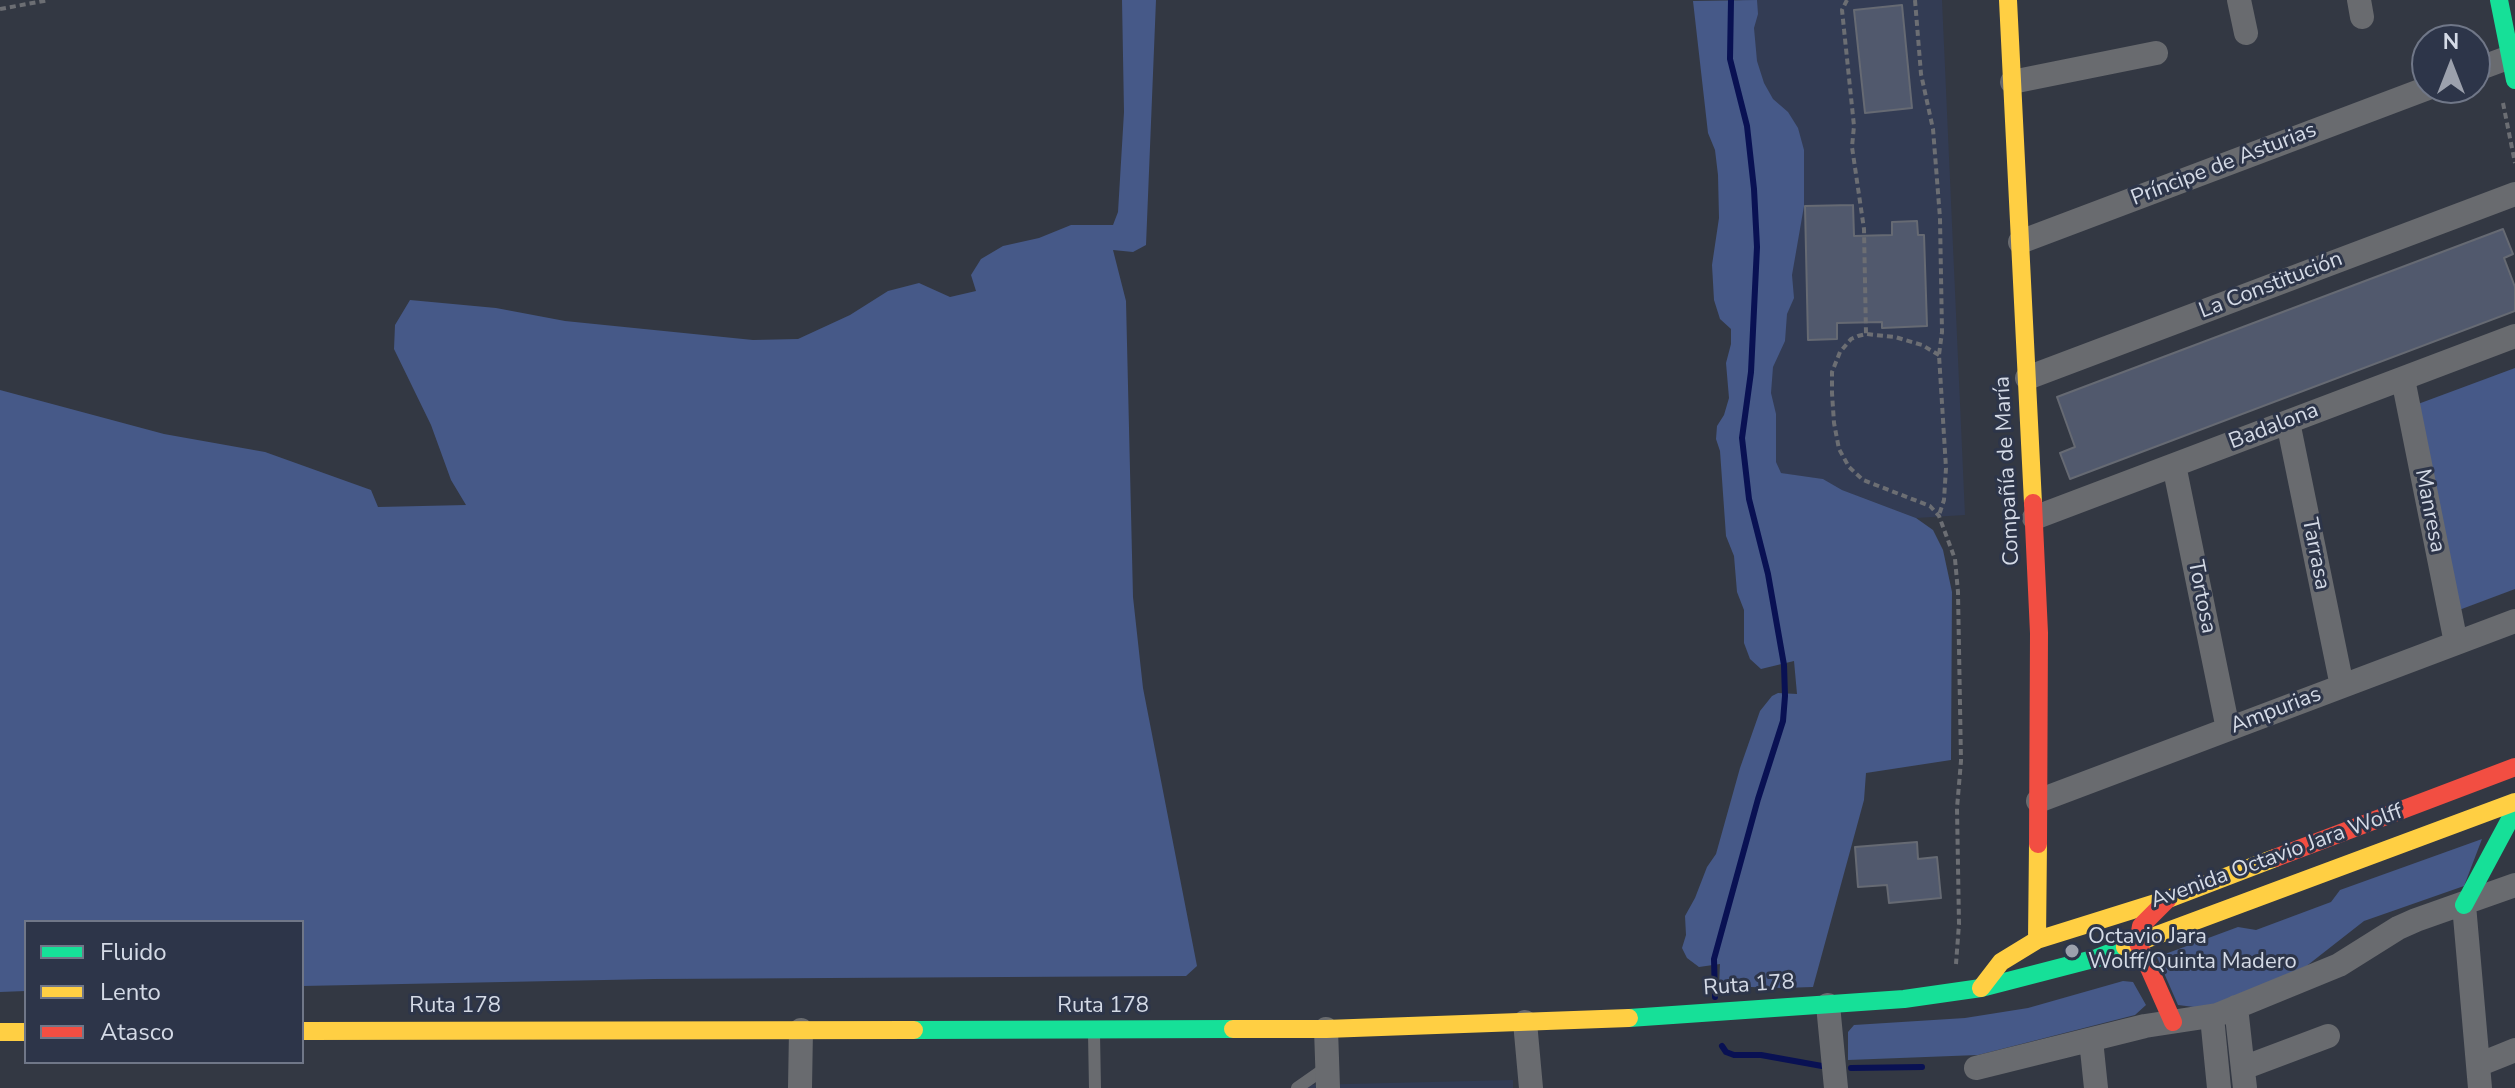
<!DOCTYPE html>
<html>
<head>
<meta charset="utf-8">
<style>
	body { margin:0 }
	#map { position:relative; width:2515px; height:1088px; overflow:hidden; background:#333843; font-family:"Nunito Sans",sans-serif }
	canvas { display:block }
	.legend { position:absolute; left:24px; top:920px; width:280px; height:144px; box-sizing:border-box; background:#2d3549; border:2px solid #707788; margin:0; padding:10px 14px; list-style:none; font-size:24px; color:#d4dae6 }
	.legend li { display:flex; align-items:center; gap:16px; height:40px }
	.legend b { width:40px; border:2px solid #707788 }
	.north { position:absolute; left:2411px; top:24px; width:80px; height:80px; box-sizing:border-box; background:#2d3549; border:2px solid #707788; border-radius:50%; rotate:0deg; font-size:22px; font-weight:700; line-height:32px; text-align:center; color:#d4dae6 }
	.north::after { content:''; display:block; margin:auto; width:28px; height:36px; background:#9ca1ad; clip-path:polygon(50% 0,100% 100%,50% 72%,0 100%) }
</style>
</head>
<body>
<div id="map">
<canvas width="2515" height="1088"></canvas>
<ul class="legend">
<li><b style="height:10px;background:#16e098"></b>Fluido</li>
<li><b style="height:10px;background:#ffcf43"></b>Lento</li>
<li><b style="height:10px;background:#f24e42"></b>Atasco</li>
</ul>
<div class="north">N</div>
</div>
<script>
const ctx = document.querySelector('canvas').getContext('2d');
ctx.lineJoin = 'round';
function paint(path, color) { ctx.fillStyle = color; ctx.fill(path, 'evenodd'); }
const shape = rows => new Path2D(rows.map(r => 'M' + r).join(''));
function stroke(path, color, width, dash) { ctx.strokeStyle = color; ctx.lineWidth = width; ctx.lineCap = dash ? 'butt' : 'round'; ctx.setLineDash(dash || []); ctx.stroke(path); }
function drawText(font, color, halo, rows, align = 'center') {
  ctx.font = font + ' "Nunito Sans",sans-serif'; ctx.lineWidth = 6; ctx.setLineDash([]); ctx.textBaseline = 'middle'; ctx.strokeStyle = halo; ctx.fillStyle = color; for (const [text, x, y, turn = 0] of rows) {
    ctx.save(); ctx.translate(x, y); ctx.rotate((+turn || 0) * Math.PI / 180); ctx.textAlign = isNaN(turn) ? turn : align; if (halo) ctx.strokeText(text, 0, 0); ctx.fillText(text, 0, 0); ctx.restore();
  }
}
paint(shape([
	[1742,0,1942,0,1965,515,1916,518,1842,490,1823,479,1758,470],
	[1513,1080,1513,1088,1307,1088,1307,1085]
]), '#333c54');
paint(shape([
	[1122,0,1156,0,1146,245,1133,252,1113,250,1126,301,1133,597,1143,688,1197,966,1186,976,655,979,302,986,302,922,26,922,26,991,0,992,0,390,164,434,265,452,371,490,378,507,466,505,451,480,431,425,394,349,395,325,410,300,496,308,565,321,753,340,798,339,850,315,888,291,919,283,950,297,976,291,971,275,981,259,1003,246,1039,238,1071,225,1113,225,1118,212,1124,112],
	[1757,0,1758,14,1754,28,1757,61,1764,83,1773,99,1788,112,1798,128,1804,150,1804,206,1792,275,1794,298,1787,314,1785,341,1773,367,1771,393,1776,414,1776,462,1781,473,1823,479,1842,490,1916,518,1933,530,1943,550,1952,592,1951,760,1866,773,1864,800,1813,987,1782,988,1719,986,1720,964,1699,967,1687,958,1682,948,1686,935,1685,916,1695,898,1707,867,1716,854,1740,768,1760,711,1772,696,1778,693,1797,694,1794,661,1761,669,1750,659,1744,643,1744,610,1737,592,1734,556,1726,536,1720,451,1716,439,1717,426,1724,415,1729,398,1726,363,1731,344,1731,329,1720,319,1714,300,1712,265,1719,218,1718,175,1715,150,1708,133,1693,1],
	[2515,368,2515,589,2459,610,2418,404],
	[2482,839,2464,886,2364,921,2295,975,2210,1009,2178,1005,2157,957,2238,927,2256,930,2331,902,2340,890],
	[2123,981,2133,982,2146,1005,2135,1015,1978,1055,1848,1060,1848,1032,1854,1025,1965,1018,2028,1008]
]), '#465988');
stroke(shape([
	[1715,997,1714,959,1758,799,1783,721,1785,696,1784,665,1768,574,1749,499,1742,438,1751,372,1757,247,1754,189,1747,126,1730,59,1731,0],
	[1722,1046,1726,1052,1734,1055,1761,1055,1822,1066],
	[1851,1068,1922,1067]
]), '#091153', 6);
const building = shape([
	[1902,5,1912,108,1865,113,1854,10,1902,5],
	[1853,205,1854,236,1892,235,1892,222,1917,221,1918,235,1924,235,1927,326,1882,328,1882,322,1837,323,1837,339,1808,340,1805,206,1853,205],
	[2503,229,2513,254,2504,258,2515,287,2515,311,2070,479,2060,453,2075,447,2057,397,2503,229],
	[1917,842,1918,859,1937,857,1941,898,1889,903,1887,885,1858,887,1855,847,1917,842]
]);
paint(building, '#51596d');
stroke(building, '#666a73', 2);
stroke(shape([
	[1847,0,1842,10,1854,126,1852,147,1864,229,1866,334],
	[1915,0,1921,74,1933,129,1940,218,1942,332,1939,355,1946,468,1944,500,1939,515],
	[0,9,49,0],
	[2503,103,2515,163],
	[1939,355,1922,345,1895,337,1866,334,1858,336,1851,339,1840,352,1832,372,1832,393,1834,423,1839,449,1849,467,1863,480,1930,506,1939,516,1955,559,1958,592,1961,761,1957,808,1959,924,1956,964]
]), '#6c6e73', 4, [6, 4]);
stroke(shape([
	[1094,1034,1095,1088],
	[1297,1088,1327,1067]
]), '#696b6f', 12);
stroke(shape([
	[2239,0,2246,33],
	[2359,0,2362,17],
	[2475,70,2510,57],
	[2012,82,2156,53],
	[2020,242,2428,88],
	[2027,378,2515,194],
	[2403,379,2456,643],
	[2288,422,2342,686],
	[2174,465,2228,729],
	[2034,518,2515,336],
	[2038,801,2515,621],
	[2464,905,2480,1088],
	[1828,1005,1836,1088],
	[2236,1007,2245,1088],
	[2212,1017,2219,1088],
	[1525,1022,1531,1088],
	[1326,1029,1328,1088],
	[2091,1040,2096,1088],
	[2478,1065,2515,1050],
	[1976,1068,2145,1026,2217,1015,2339,965,2398,928,2416,920,2515,885],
	[2243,1068,2328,1036],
	[800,1088,801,1030]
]), '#696b6f', 24);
stroke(shape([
	[2499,0,2515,80],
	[2464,905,2515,810],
	[1629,1018,1904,999,1981,988,2097,958,2125,947],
	[914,1030,1233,1029]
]), '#16e098', 18);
stroke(shape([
	[2008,0,2033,503],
	[2038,844,2037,940,2168,899,2275,858],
	[2125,947,2515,802],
	[1981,988,2001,962,2037,940],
	[1233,1029,1326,1029,1629,1018],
	[302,1031,914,1030],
	[0,1032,26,1032]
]), '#ffcf43', 18);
stroke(shape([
	[2033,503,2039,633,2038,844],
	[2275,858,2515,767],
	[2168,899,2141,926,2138,943,2173,1022]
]), '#f24e42', 18);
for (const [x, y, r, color] of [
	[2072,951,8,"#9ca1ad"]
]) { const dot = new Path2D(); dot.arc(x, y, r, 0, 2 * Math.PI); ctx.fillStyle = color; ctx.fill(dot); stroke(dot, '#2d3549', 3); }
drawText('22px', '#d4dae6', '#2d3549', [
	["Príncipe de Asturias",2224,165,-21],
	["La Constitución",2271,286,-21],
	["Badalona",2274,427,-21],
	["Compañía de María",2008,471,-93],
	["Manresa",2429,511,79],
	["Tarrasa",2315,554,79],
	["Tortosa",2201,597,79],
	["Ampurias",2276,711,-21],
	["Avenida Octavio Jara Wolff",2277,857,-20],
	["Ruta 178",1749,986,-4],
	["Ruta 178",455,1007],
	["Ruta 178",1103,1007]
]);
drawText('22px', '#d4dae6', '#2d3549', [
	["Octavio Jara",2088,938],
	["Wolff/Quinta Madero",2088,963]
], 'left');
</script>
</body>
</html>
